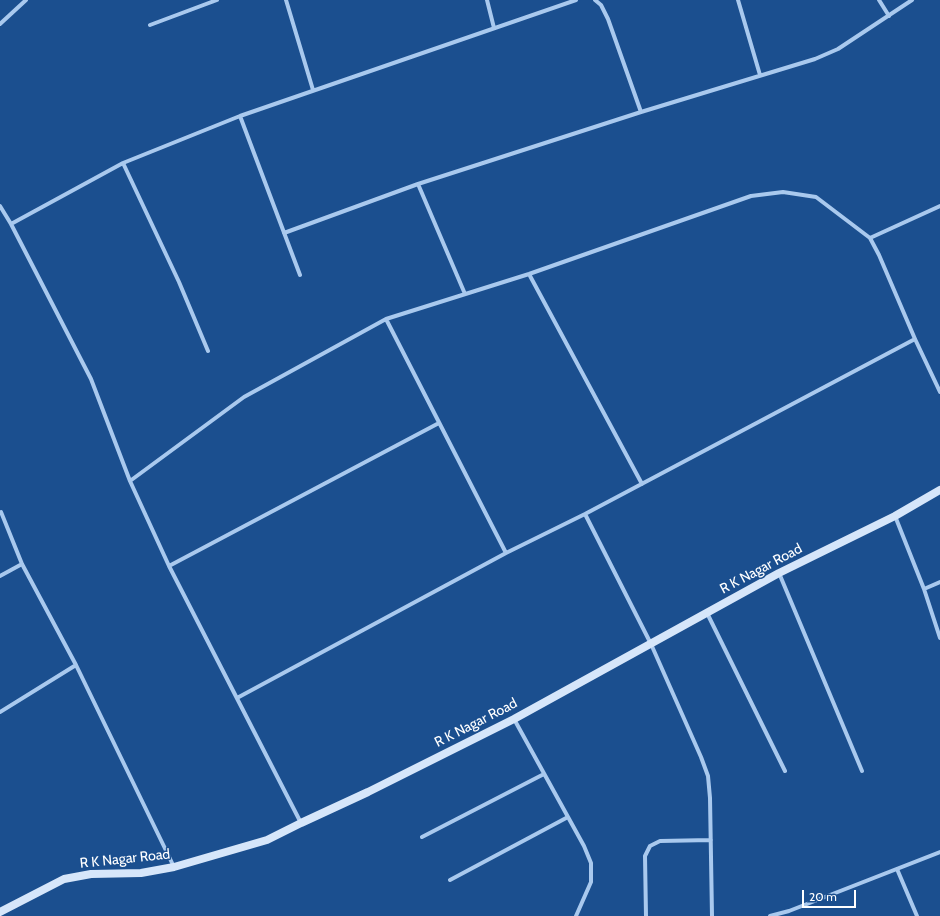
<!DOCTYPE html>
<html>
<head>
<meta charset="utf-8">
<style>
	body { margin:0 }
	#map { position:relative; width:940px; height:916px; overflow:hidden; background:#1b4f8f; font-family:Cabin,sans-serif }
	canvas { display:block }
	.scale { position:absolute; left:802px; top:890px; width:54px; height:18px; box-sizing:border-box; border:2px solid #fff; border-top:0; padding-left:5px; font-size:12px; line-height:14px; white-space:nowrap; color:#fff; -webkit-text-stroke:3px #1b4f8f; paint-order:stroke }
</style>
</head>
<body>
<div id="map">
<canvas width="940" height="916"></canvas>
<div class="scale">20 m</div>
</div>
<script>
const ctx = document.querySelector('canvas').getContext('2d');
ctx.lineJoin = 'round';
const shape = rows => new Path2D(rows.map(r => 'M' + r).join(''));
function stroke(path, color, width, dash) { ctx.strokeStyle = color; ctx.lineWidth = width; ctx.lineCap = dash ? 'butt' : 'round'; ctx.setLineDash(dash || []); ctx.stroke(path); }
function drawText(font, color, halo, rows, align = 'center') {
  ctx.font = font + ' Cabin,sans-serif'; ctx.lineWidth = 3; ctx.setLineDash([]); ctx.textBaseline = 'middle'; ctx.strokeStyle = halo; ctx.fillStyle = color; for (const [text, x, y, turn = 0] of rows) {
    ctx.save(); ctx.translate(x, y); ctx.rotate((+turn || 0) * Math.PI / 180); ctx.textAlign = isNaN(turn) ? turn : align; if (halo) ctx.strokeText(text, 0, 0); ctx.fillText(text, 0, 0); ctx.restore();
  }
}
stroke(shape([
	[286,0,313,90],
	[487,0,494,28],
	[595,0,601,5,608,19,641,112],
	[738,0,760,75],
	[879,0,889,16],
	[0,24,26,0],
	[150,25,217,0],
	[240,116,300,275],
	[123,163,179,282,208,351],
	[418,184,465,294],
	[0,206,11,224,91,379,130,481],
	[11,224,123,163,240,116,576,0],
	[284,233,418,184,641,112,815,59,838,49,912,0],
	[870,238,940,206],
	[529,274,642,484],
	[386,319,506,553],
	[1,512,22,564,76,665],
	[585,514,651,644,701,757,708,776,710,798,712,916],
	[895,516,924,589,940,638],
	[169,566,439,423],
	[779,573,862,771],
	[0,576,22,564],
	[924,589,940,582],
	[707,613,785,771],
	[237,698,506,553,585,514,915,339],
	[0,712,76,665,174,867],
	[514,719,584,846,591,863,591,882,576,916],
	[301,823,169,566,130,481,244,397,386,319,529,274,751,196,783,192,816,197,870,238,879,255,915,339,940,392],
	[422,837,544,774],
	[897,869,917,916],
	[450,880,568,817],
	[646,916,645,856,650,846,660,841,711,840],
	[770,916,789,911,940,852]
]), '#a9c9ee', 4);
stroke(shape([
	[0,912,64,879,91,874,141,873,174,867,267,840,301,823,368,792,514,719,779,573,895,516,940,490]
]), '#d6e6fa', 8);
drawText('14px', '#fff', '#1b4f8f', [
	["R K Nagar Road",761,569,-28],
	["R K Nagar Road",476,723,-27],
	["R K Nagar Road",125,859,-6]
]);
</script>
</body>
</html>
